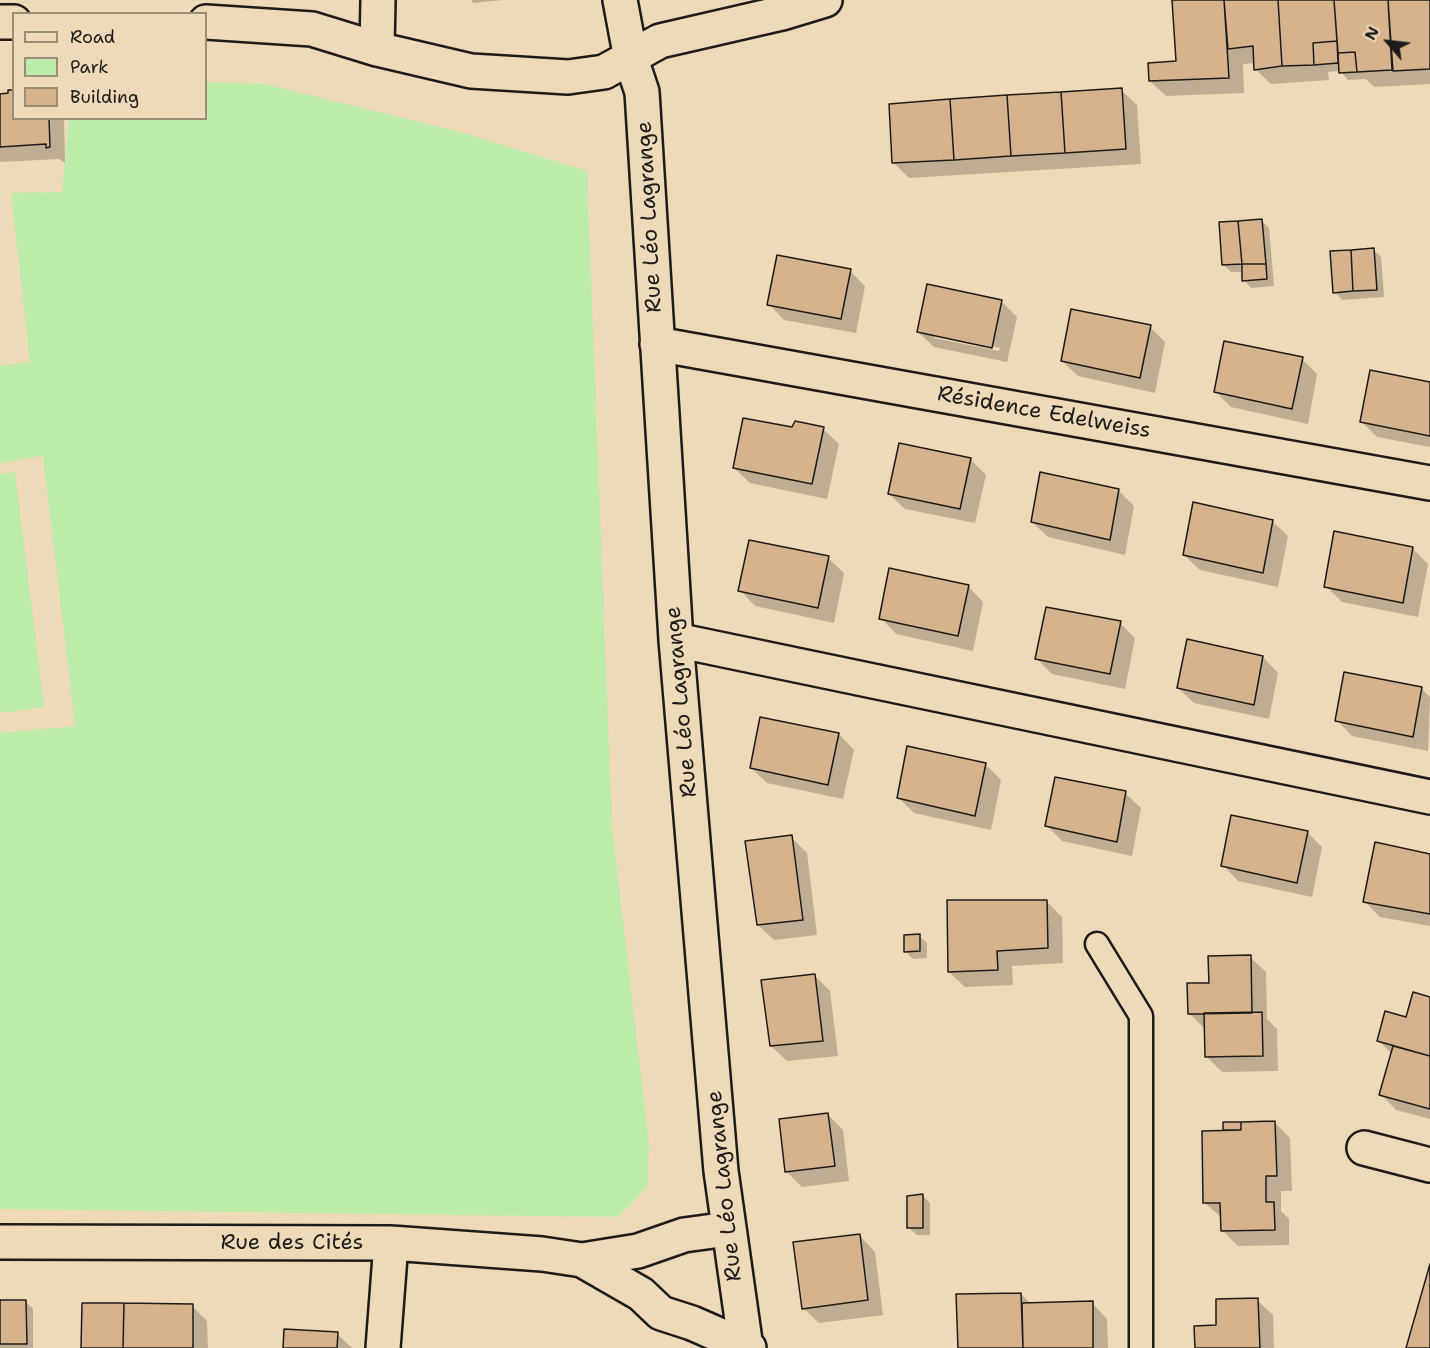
<!DOCTYPE html>
<html>
<head>
<meta charset="utf-8">
<style>
	body { margin:0 }
	#map { position:relative; width:1430px; height:1348px; overflow:hidden; background:#eed9b8; font-family:"Shantell Sans",sans-serif }
	canvas { display:block }
	.legend { position:absolute; left:12px; top:12px; width:195px; height:108px; box-sizing:border-box; background:#eed9b8; border:2px solid #9a8d7a; margin:0; padding:8px 10px; list-style:none; font-size:18px; color:#1c1c1c }
	.legend li { display:flex; align-items:center; gap:12px; height:30px }
	.legend b { width:30px; border:2px solid #9a8d7a }
	.north { position:absolute; left:1358px; top:12px; width:60px; height:60px; -webkit-text-stroke:4px #eed9b8; paint-order:stroke; rotate:298deg; font-size:16px; font-weight:700; line-height:24px; text-align:center; color:#1c1c1c }
	.north::after { content:''; display:block; margin:auto; width:21px; height:27px; background:#1c1c1c; clip-path:polygon(50% 0,100% 100%,50% 72%,0 100%) }
</style>
</head>
<body>
<div id="map">
<canvas width="1430" height="1348"></canvas>
<ul class="legend">
<li><b style="height:8px;background:#eed9b8"></b>Road</li>
<li><b style="height:16px;background:#bdecaa"></b>Park</li>
<li><b style="height:16px;background:#d6b38c"></b>Building</li>
</ul>
<div class="north">N</div>
</div>
<script>
const ctx = document.querySelector('canvas').getContext('2d');
ctx.lineJoin = 'round';
function paint(path, color) { ctx.fillStyle = color; ctx.fill(path, 'evenodd'); }
const shape = rows => new Path2D(rows.map(r => 'M' + r).join(''));
function stroke(path, color, width, dash) { ctx.strokeStyle = color; ctx.lineWidth = width; ctx.lineCap = dash ? 'butt' : 'round'; ctx.setLineDash(dash || []); ctx.stroke(path); }
function drawText(font, color, halo, rows, align = 'center') {
  ctx.font = font + ' "Shantell Sans",sans-serif'; ctx.lineWidth = 4.5; ctx.setLineDash([]); ctx.textBaseline = 'middle'; ctx.strokeStyle = halo; ctx.fillStyle = color; for (const [text, x, y, turn = 0] of rows) {
    ctx.save(); ctx.translate(x, y); ctx.rotate((+turn || 0) * Math.PI / 180); ctx.textAlign = isNaN(turn) ? turn : align; if (halo) ctx.strokeText(text, 0, 0); ctx.fillText(text, 0, 0); ctx.restore();
  }
}
paint(shape([
	[206,82,265,84,464,133,587,171,612,827,649,1144,647,1188,618,1217,0,1209,0,733,75,726,43,456,0,463,0,366,30,362,11,193,62,192,69,119,206,118],
	[15,472,44,707,0,713,0,474]
]), '#bdecaa');
paint(shape([
	[471,0,503,0,473,3],
	[1199,0,1430,0,1430,84,1374,87,1366,79,1348,80,1340,71,1328,72,1329,80,1271,84,1255,69,1255,63,1243,64,1244,93,1166,96,1150,81,1178,62],
	[1121,90,1137,105,1141,164,909,178,894,163],
	[0,95,14,118,64,118,65,163,59,159,0,162],
	[1262,221,1269,228,1274,286,1251,288,1244,280,1243,272,1231,272,1223,264],
	[1374,250,1381,257,1384,297,1342,300,1335,292],
	[850,271,865,286,856,333,784,320,769,304],
	[1001,301,1017,317,1007,362,934,347,918,332],
	[934,334,1000,348,999,351,934,338],
	[1150,327,1165,342,1155,393,1078,376,1062,361],
	[1302,359,1317,374,1308,424,1231,407,1216,392],
	[1430,384,1430,447,1377,437,1361,421],
	[823,429,839,444,827,499,750,483,734,468],
	[970,459,986,475,975,523,905,509,889,494],
	[1119,491,1134,506,1125,555,1048,537,1032,522],
	[1272,521,1288,536,1278,587,1200,570,1184,555],
	[1336,533,1413,549,1428,564,1418,617,1342,602,1326,586],
	[828,558,844,573,834,623,755,606,740,590],
	[968,586,983,602,973,651,896,634,881,618],
	[1120,623,1135,638,1125,689,1052,674,1036,658],
	[1263,657,1278,673,1269,719,1194,703,1178,688],
	[1421,688,1430,697,1428,751,1352,736,1337,720],
	[839,734,854,750,843,799,767,783,751,768],
	[985,764,1001,780,991,830,914,813,898,797],
	[1125,793,1141,808,1132,856,1062,841,1046,825],
	[1307,832,1322,847,1312,897,1238,881,1223,865],
	[791,837,807,853,817,935,774,940,758,925],
	[1430,855,1430,926,1380,917,1364,901],
	[1046,901,1062,917,1063,963,1012,966,1013,985,965,987,949,972],
	[919,936,927,943,927,958,913,959,906,952],
	[1250,957,1266,972,1267,1019,1277,1029,1278,1071,1222,1072,1206,1056,1205,1029,1189,1013],
	[814,975,830,991,838,1056,787,1061,771,1046],
	[1430,998,1430,1119,1396,1110,1381,1094,1392,1054,1378,1040],
	[827,1114,843,1130,849,1181,802,1187,786,1171],
	[1275,1123,1290,1138,1292,1191,1281,1191,1281,1211,1289,1219,1289,1245,1238,1246,1222,1230,1222,1218,1205,1203,1227,1132,1225,1130],
	[923,1196,930,1203,930,1235,917,1235,909,1228],
	[860,1236,875,1252,883,1315,819,1323,803,1308],
	[1021,1294,1031,1304,1092,1303,1107,1319,1108,1348,959,1348],
	[1257,1300,1273,1315,1274,1348,1197,1348,1218,1327],
	[0,1302,26,1302,33,1309,33,1348,0,1348],
	[192,1306,207,1321,208,1348,83,1348],
	[337,1334,352,1348,285,1348]
]), '#0003');
const building = shape([
	[1172,0,1224,0,1229,78,1149,81,1148,63,1176,61,1172,0],
	[1224,0,1278,0,1282,66,1254,70,1253,46,1228,49,1224,0],
	[1278,0,1334,0,1337,41,1313,43,1314,65,1282,66,1278,0],
	[1334,0,1388,0,1392,70,1357,72,1355,52,1338,53,1334,0],
	[1388,0,1430,0,1430,69,1393,71,1388,0],
	[1337,41,1338,63,1314,65,1313,43,1337,41],
	[1355,52,1357,72,1339,73,1338,53,1355,52],
	[1122,88,1126,149,1065,153,1061,92,1122,88],
	[8,90,14,90,14,118,49,118,50,147,46,148,46,144,0,147,0,94,8,93,8,90],
	[1061,92,1065,153,1011,156,1007,95,1061,92],
	[1007,95,1011,156,954,160,950,99,1007,95],
	[950,99,954,160,892,163,889,104,950,99],
	[1262,219,1266,264,1242,264,1238,221,1262,219],
	[1238,221,1242,264,1222,265,1219,222,1238,221],
	[1374,248,1377,290,1353,291,1351,250,1374,248],
	[1351,250,1353,291,1333,293,1330,251,1351,250],
	[777,255,851,269,841,319,767,305,777,255],
	[1242,264,1266,264,1267,279,1242,281,1242,264],
	[927,284,1002,300,992,348,917,332,927,284],
	[1071,309,1151,325,1140,378,1061,361,1071,309],
	[1224,341,1303,357,1292,409,1214,392,1224,341],
	[1370,370,1430,382,1430,436,1360,422,1370,370],
	[743,418,792,427,795,421,824,427,812,484,733,468,743,418],
	[899,443,971,458,960,509,888,494,899,443],
	[1040,472,1119,489,1110,540,1031,522,1040,472],
	[1193,502,1273,520,1263,573,1183,555,1193,502],
	[1334,531,1413,547,1403,603,1324,587,1334,531],
	[749,540,829,556,818,608,738,591,749,540],
	[889,568,969,585,958,636,879,619,889,568],
	[1046,607,1121,621,1110,674,1035,659,1046,607],
	[1187,639,1263,656,1254,705,1177,688,1187,639],
	[1344,672,1422,687,1413,737,1335,721,1344,672],
	[760,717,839,733,828,785,750,768,760,717],
	[907,746,986,763,975,816,897,798,907,746],
	[1055,777,1126,791,1117,842,1045,826,1055,777],
	[1231,815,1308,831,1297,883,1221,866,1231,815],
	[792,835,803,920,757,925,745,841,792,835],
	[1375,842,1430,854,1430,914,1363,902,1375,842],
	[947,900,1047,900,1048,948,997,951,998,970,948,972,947,900],
	[920,934,920,951,904,952,904,935,920,934],
	[1251,955,1252,1013,1188,1014,1187,983,1209,983,1208,956,1251,955],
	[815,974,823,1041,770,1046,761,980,815,974],
	[1413,992,1430,997,1430,1056,1377,1041,1385,1011,1406,1017,1413,992],
	[1262,1012,1263,1056,1205,1057,1204,1013,1262,1012],
	[1393,1046,1430,1056,1430,1109,1379,1095,1393,1046],
	[828,1113,835,1166,785,1172,779,1119,828,1113],
	[1275,1121,1277,1176,1266,1176,1266,1202,1274,1202,1275,1230,1221,1231,1220,1203,1203,1203,1202,1131,1241,1130,1241,1122,1275,1121],
	[1223,1122,1241,1122,1241,1130,1223,1130,1223,1122],
	[923,1194,923,1228,907,1228,907,1196,923,1194],
	[860,1234,868,1300,802,1309,793,1242,860,1234],
	[1430,1264,1430,1348,1406,1348,1430,1264],
	[1021,1293,1023,1348,958,1348,956,1294,1021,1293],
	[1258,1298,1260,1348,1195,1348,1194,1326,1216,1325,1216,1299,1258,1298],
	[0,1300,26,1300,27,1344,0,1344,0,1300],
	[1093,1301,1093,1348,1023,1348,1022,1303,1093,1301],
	[82,1303,124,1303,123,1348,81,1348,82,1303],
	[124,1303,193,1304,193,1348,123,1348,124,1303],
	[284,1329,338,1332,337,1348,283,1348,284,1329]
]);
paint(building, '#d6b38c');
stroke(building, '#1c1c1c', 1.5);
const service = shape([
	[1097,944,1141,1016,1141,1348]
]);
const minor = shape([
	[620,0,631,59,642,92,676,640,721,1171,746,1348],
	[0,22,14,22],
	[206,22,312,29,377,49,471,71,568,77,604,72,660,41,782,13,825,0],
	[377,49,378,0],
	[657,344,1430,483],
	[676,640,1430,797],
	[1364,1148,1430,1165],
	[0,1242,391,1243,542,1254,582,1260,638,1251,684,1235,728,1229],
	[582,1260,641,1294,661,1313,692,1323,749,1348],
	[383,1348,391,1243]
]);
stroke(service, '#1c1c1c', 27);
stroke(minor, '#1c1c1c', 38);
stroke(service, '#eed9b8', 22);
stroke(minor, '#eed9b8', 33);
drawText('22px', '#1c1c1c', '#eed9b8', [
	["Rue Léo Lagrange",650,217,-93],
	["Résidence Edelweiss",1044,413,10],
	["Rue Léo Lagrange",682,702,-95],
	["Rue Léo Lagrange",725,1186,-96],
	["Rue des Cités",292,1243]
]);
</script>
</body>
</html>
